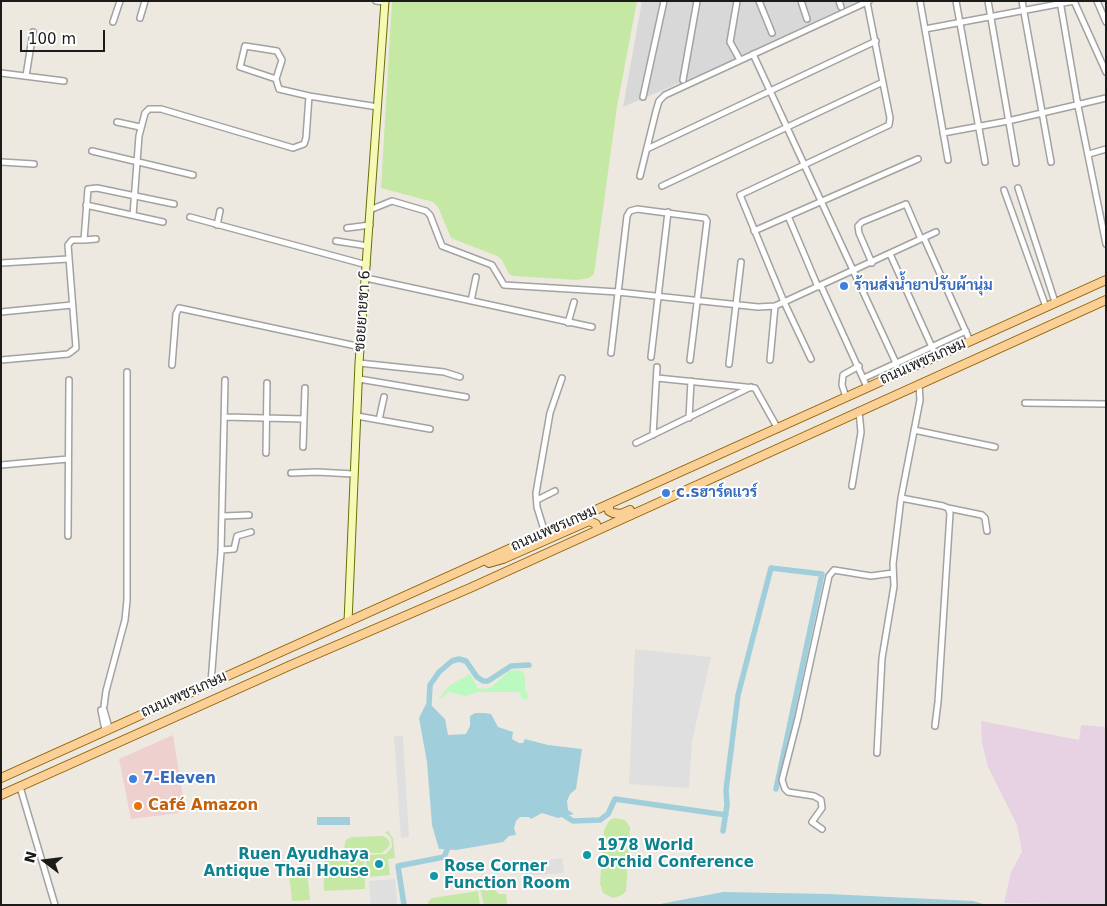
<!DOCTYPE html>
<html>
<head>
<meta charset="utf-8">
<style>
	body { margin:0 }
	#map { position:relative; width:1107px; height:906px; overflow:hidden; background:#ede9e1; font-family:"DejaVu Sans",sans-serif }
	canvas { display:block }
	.frame { position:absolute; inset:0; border:2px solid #1b1b1b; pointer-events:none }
	.north { position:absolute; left:20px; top:836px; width:50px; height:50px; -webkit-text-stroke:4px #fff; paint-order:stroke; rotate:285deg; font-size:14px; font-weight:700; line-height:20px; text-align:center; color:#1b1b1b }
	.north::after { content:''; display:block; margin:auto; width:18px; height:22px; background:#1b1b1b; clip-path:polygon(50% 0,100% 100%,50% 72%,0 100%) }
	.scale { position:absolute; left:20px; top:30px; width:85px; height:22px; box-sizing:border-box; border:2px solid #1b1b1b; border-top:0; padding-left:6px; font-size:15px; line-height:18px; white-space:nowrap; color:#1b1b1b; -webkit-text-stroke:4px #fff; paint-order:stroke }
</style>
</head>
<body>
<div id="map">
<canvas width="1107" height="906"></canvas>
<div class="frame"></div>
<div class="north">N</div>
<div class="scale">100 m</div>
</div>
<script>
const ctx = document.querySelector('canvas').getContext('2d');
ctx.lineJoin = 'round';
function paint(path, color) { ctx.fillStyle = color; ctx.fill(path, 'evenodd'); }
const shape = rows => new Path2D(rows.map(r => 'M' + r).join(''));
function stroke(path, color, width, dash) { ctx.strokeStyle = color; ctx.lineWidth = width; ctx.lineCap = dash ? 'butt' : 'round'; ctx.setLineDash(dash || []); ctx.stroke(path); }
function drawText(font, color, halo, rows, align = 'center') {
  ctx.font = font + ' "DejaVu Sans",Sarabun,sans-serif'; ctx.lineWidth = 4; ctx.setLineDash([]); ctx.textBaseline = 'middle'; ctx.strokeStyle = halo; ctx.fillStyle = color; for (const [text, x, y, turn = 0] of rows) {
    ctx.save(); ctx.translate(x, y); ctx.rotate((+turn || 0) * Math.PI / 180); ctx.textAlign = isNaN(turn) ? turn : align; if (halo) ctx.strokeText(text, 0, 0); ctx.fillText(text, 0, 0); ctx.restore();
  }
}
paint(shape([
	[642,1,859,1,731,61,623,107]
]), '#d9d8d8');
paint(shape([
	[173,735,184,803,178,804,179,813,131,819,119,759]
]), '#eed0cf');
paint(shape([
	[981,721,1079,740,1081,725,1106,727,1106,905,1004,903,1011,872,1022,852,1017,825,988,767,982,743]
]), '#e6d2e2');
paint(shape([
	[392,1,637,1,617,107,594,274,589,278,577,280,513,276,509,274,502,260,497,256,451,238,438,207,433,202,381,188],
	[614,818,625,820,630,827,626,891,622,895,613,898,603,893,600,884,604,830,609,821],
	[388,831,393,838,395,858,388,859,390,875,367,877,365,855,386,854,392,847,391,838,385,832],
	[383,836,388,839,390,845,382,853,351,853,344,847,346,840,351,837],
	[364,855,365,889,324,891,323,856],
	[307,870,310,900,292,901,289,872],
	[480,889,487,891,494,889,499,894,506,894,507,905,484,905],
	[478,891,480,905,429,905,428,902,432,898]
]), '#c6e8a5');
paint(shape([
	[519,670,523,672,525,677,525,692,528,693,527,700,522,699,519,692,479,692,466,696,448,692,442,698,439,698,450,685,470,674,478,688,484,689,491,687,509,671]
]), '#bcf9c0');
paint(shape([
	[635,649,711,657,692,741,689,788,629,784],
	[403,736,409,837,401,838,394,736],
	[562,858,564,873,522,876,521,864],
	[395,879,397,904,371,905,369,881]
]), '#dfdfdf');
paint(shape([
	[426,704,431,705,445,719,448,735,466,734,470,726,470,716,475,713,484,713,491,714,498,727,513,732,512,739,519,743,523,743,525,739,548,745,582,749,576,789,570,794,567,801,568,810,574,814,558,818,542,813,531,819,529,817,520,817,516,821,514,828,516,835,509,836,503,842,456,850,439,849,432,825,427,762,419,718],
	[317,817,350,817,350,825,317,825],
	[723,892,828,894,973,901,987,905,655,905]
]), '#a0cedb');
stroke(shape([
	[429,705,430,685,439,672,452,661,459,659,466,661,477,677,483,681,488,681,511,666,529,665],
	[565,816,573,821,600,820,608,814,615,799,726,815],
	[723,831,727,805,726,790,738,695,771,568,822,574,776,789],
	[404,905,398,866,444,857,447,850]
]), '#a0cedb', 5.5);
const street = shape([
	[376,1,385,2],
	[737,1,730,42,740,60],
	[759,1,772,33],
	[801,1,807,19],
	[839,1,841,7],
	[920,1,948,160],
	[956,1,985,162],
	[988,1,1016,163],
	[1022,1,1051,162],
	[1060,1,1078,106,1106,244],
	[1074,1,1106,72],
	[1097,1,1106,22],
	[140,18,145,1],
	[113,22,120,1],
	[925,29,1074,1],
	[753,54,896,363,898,373],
	[1,73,64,81],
	[26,76,33,32],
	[276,79,240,67,245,46,277,51,282,60,276,79,279,89,309,96],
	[683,80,697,1],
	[643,97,664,1],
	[117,122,140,127],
	[943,133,1008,121,1106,98],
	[647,149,876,41],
	[92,151,193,175],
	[1089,154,1106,149],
	[1,162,34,164],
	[640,176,656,111,659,101,665,95,869,1],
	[662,186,883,82],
	[1018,188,1055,302],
	[1004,190,1046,307],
	[86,205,163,222],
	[372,209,392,201,426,211,430,215,442,246,492,265,504,285,618,292,758,307,775,306,770,360],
	[133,215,139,136,145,113,149,109,161,109,293,148,304,144,306,138,309,96,378,107],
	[788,216,818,287],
	[190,217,367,265],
	[217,225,220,211],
	[347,228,370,225],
	[754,231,918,159],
	[924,238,970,341],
	[84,240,96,239],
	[336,241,368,246],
	[890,254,936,356],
	[1,263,68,259],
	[872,263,859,233,858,226,862,222,906,204,921,239],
	[366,278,592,327],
	[821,286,867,387],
	[471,301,476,277],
	[775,306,784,302,740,195,889,125,890,118,867,2],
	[1,312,72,305],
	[568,323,574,302],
	[611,353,627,216,630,211,637,209,705,218,707,221,690,360],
	[651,357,668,212],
	[811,359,784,302,936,232],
	[1,360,68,354,76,348,68,245,72,240,84,240,88,189,97,188,174,204],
	[359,363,444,372,460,377],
	[729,364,741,262],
	[172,365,176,314,179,308,361,347],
	[657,378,755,388,778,429],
	[864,378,966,331],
	[359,379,466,397],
	[846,397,842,385,843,375,859,366],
	[1025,403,1106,404],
	[357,416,430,429],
	[225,417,304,419],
	[689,418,691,381],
	[379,420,384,397],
	[914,430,995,447],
	[653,435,657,367],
	[636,443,751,387],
	[303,447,305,388],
	[266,453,267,383],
	[1,465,68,459],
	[291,473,317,472,353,474],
	[852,486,861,432,859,411],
	[901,498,943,506,948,508,950,513,938,702,935,726],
	[537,500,555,491],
	[948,508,982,515,985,518,987,531],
	[223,516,249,515],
	[545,533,537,507,536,493,550,413,562,378],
	[68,536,69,380],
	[221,550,234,549,237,536,251,532],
	[211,683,221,552,225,380],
	[104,706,106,691,125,620,127,600,127,372],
	[101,710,105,730],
	[104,710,109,728],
	[877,753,882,658,894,586,893,564,901,498,920,400,919,384],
	[20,787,55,905],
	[822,829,812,822,822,808,821,800,814,796,788,792,785,789,782,780,798,718,829,576,834,570,871,576,893,573]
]);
const secondary = shape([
	[348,622,359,363,385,1]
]);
const primary = shape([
	[609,504,609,511,613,513,621,514,630,510],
	[485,560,489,563,503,559,589,521,596,524,597,530],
	[1,778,1106,280],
	[1,795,291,665,470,588,1106,300]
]);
stroke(street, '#a2a2a2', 8);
stroke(secondary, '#657005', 9);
stroke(primary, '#926100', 10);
stroke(street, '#fff', 5);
stroke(secondary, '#f6f9b3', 7);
stroke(primary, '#fbd097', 8);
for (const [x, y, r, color] of [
	[844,286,5,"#3f7fe0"],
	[666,493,5,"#3f7fe0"],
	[133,779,5,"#3f7fe0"],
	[138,806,5,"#e8710a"],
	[587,855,5,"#0f9aa8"],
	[379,864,5,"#0f9aa8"],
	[434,876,5,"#0f9aa8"]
]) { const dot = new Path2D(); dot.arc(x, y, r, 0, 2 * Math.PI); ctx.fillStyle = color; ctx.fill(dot); stroke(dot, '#fff', 2); }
drawText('bold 15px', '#366cbe', '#fff', [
	["ร้านส่งน้ำยาปรับผ้านุ่ม",854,286],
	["c.sฮาร์ดแวร์",676,493],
	["7-Eleven",143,779]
], 'left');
drawText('15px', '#1b1b1b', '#fff', [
	["ซอยยายชา 6",363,311,-86],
	["ถนนเพชรเกษม",923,362,-24],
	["ถนนเพชรเกษม",554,529,-24],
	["ถนนเพชรเกษม",184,695,-24]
]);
drawText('bold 15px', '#c56008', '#fff', [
	["Café Amazon",148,806]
], 'left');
drawText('bold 15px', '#0d838f', '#fff', [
	["1978 World",597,846],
	["Orchid Conference",597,863],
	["Ruen Ayudhaya",369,855,"right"],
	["Antique Thai House",369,872,"right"],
	["Rose Corner",444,867],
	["Function Room",444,884]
], 'left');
</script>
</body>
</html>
